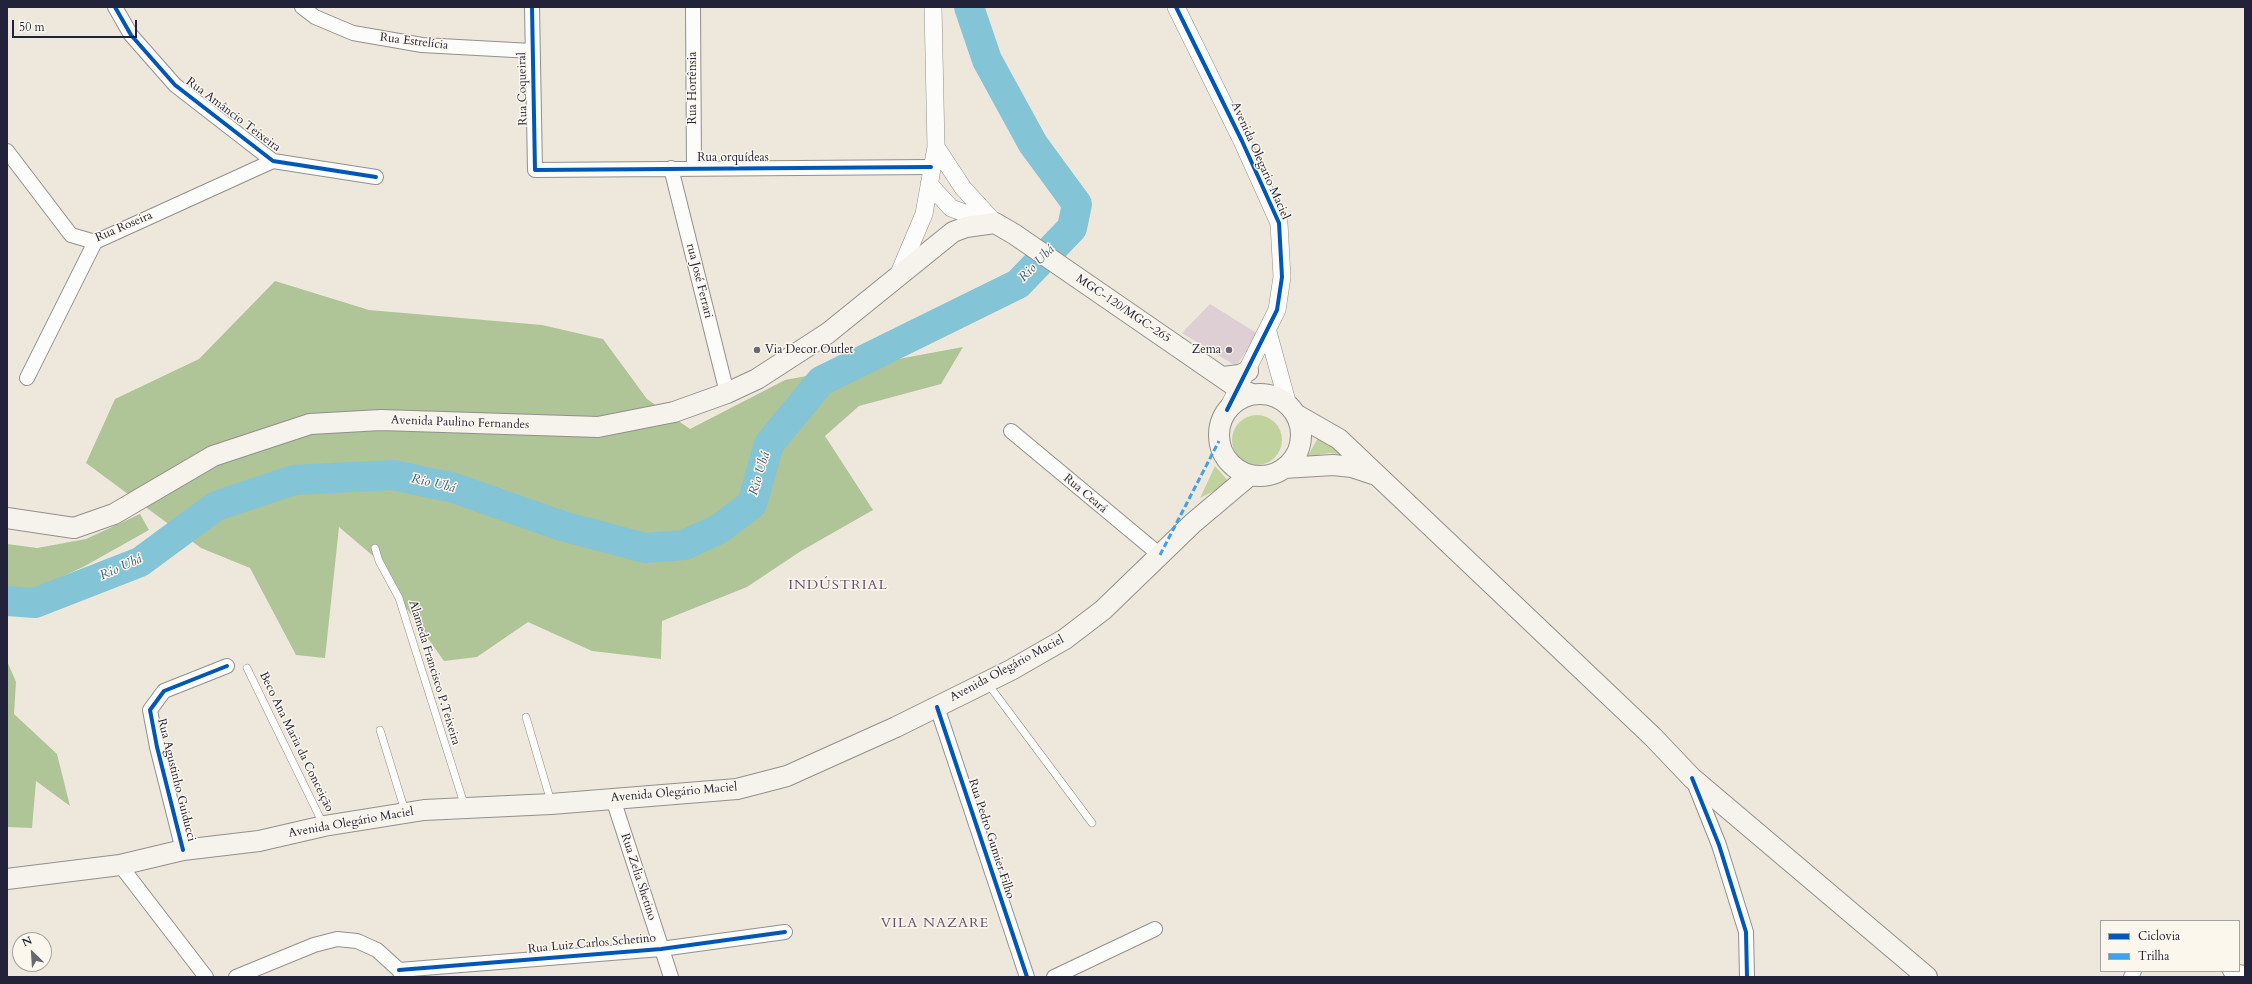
<!DOCTYPE html>
<html>
<head>
<meta charset="utf-8">
<style>
	body { margin:0 }
	#map { position:relative; width:2252px; height:984px; overflow:hidden; background:#eee8dc; font-family:Cardo,serif }
	canvas { display:block }
	.frame { position:absolute; inset:0; border:8px solid #22223b; pointer-events:none }
	.legend { position:absolute; left:2100px; top:920px; width:140px; height:52px; box-sizing:border-box; background:#fbf7ec; border:1px solid #a4a2a5; margin:0; padding:5px 7px; list-style:none; font-size:12px; color:#22223b }
	.legend li { display:flex; align-items:center; gap:8px; height:20px }
	.legend b { width:20px; border:1px solid #a4a2a5 }
	.north { position:absolute; left:12px; top:932px; width:40px; height:40px; box-sizing:border-box; background:#fbf7ec; border:1px solid #a4a2a5; border-radius:50%; rotate:335deg; font-size:11px; font-weight:700; line-height:16px; text-align:center; color:#22223b }
	.north::after { content:''; display:block; margin:auto; width:14px; height:18px; background:#696773; clip-path:polygon(50% 0,100% 100%,50% 72%,0 100%) }
	.scale { position:absolute; left:12px; top:20px; width:125px; height:18px; box-sizing:border-box; border:2px solid #22223b; border-top:0; padding-left:5px; font-size:12px; line-height:14px; white-space:nowrap; color:#22223b; -webkit-text-stroke:3px #fbf7ec; paint-order:stroke }
</style>
</head>
<body>
<div id="map">
<canvas width="2252" height="984"></canvas>
<div class="frame"></div>
<ul class="legend">
<li><b style="height:5px;background:#0057b8"></b>Ciclovia</li>
<li><b style="height:5px;background:#3ea2ec"></b>Trilha</li>
</ul>
<div class="north">N</div>
<div class="scale">50 m</div>
</div>
<script>
const ctx = document.querySelector('canvas').getContext('2d');
ctx.lineJoin = 'round';
function paint(path, color) { ctx.fillStyle = color; ctx.fill(path, 'evenodd'); }
const shape = rows => new Path2D(rows.map(r => 'M' + r).join(''));
function stroke(path, color, width, dash) { ctx.strokeStyle = color; ctx.lineWidth = width; ctx.lineCap = dash ? 'butt' : 'round'; ctx.setLineDash(dash || []); ctx.stroke(path); }
function drawText(font, color, halo, rows, align = 'center') {
  ctx.font = font + ' Cardo,serif'; ctx.lineWidth = 3; ctx.setLineDash([]); ctx.textBaseline = 'middle'; ctx.strokeStyle = halo; ctx.fillStyle = color; for (const [text, x, y, turn = 0] of rows) {
    ctx.save(); ctx.translate(x, y); ctx.rotate((+turn || 0) * Math.PI / 180); ctx.textAlign = isNaN(turn) ? turn : align; if (halo) ctx.strokeText(text, 0, 0); ctx.fillText(text, 0, 0); ctx.restore();
  }
}
paint(shape([
	'1232 440a25 25 0 1 1 50 0a25 25 0 1 1-50 0Z',
	[1318,438,1348,455,1329,453,1307,457],
	[1215,466,1230,483,1200,498]
]), '#c0d29e');
paint(shape([
	[275,281,369,310,542,325,603,339,647,399,690,429,785,380,963,347,941,384,859,406,825,436,873,510,801,551,747,587,662,621,661,659,592,651,528,622,477,657,444,661,399,598,379,561,339,527,325,658,296,655,250,568,201,548,86,463,115,399,199,359],
	[140,514,149,530,83,567,7,602,7,544,37,548,86,539],
	[7,661,16,682,14,714,57,754,70,806,36,781,32,828,7,827]
]), '#afc497');
stroke(shape([
	[7,601,35,603,140,562,216,506,294,480,393,475,454,488,562,526,645,548,684,545,719,529,752,504,769,444,821,381,1018,284,1072,228,1077,204,1033,144,987,60,969,7]
]), '#83c4d6', 30);
paint(shape([
	[1210,304,1258,334,1236,366,1182,333]
]), '#ddcfd3');
const service = shape([
	[375,548,379,561,399,598,465,807],
	[247,668,323,824],
	[988,684,1092,823],
	[526,717,551,802],
	[380,730,405,811]
]);
const minor = shape([
	[115,7,131,35,175,85,273,161,376,177],
	[302,7,315,17,353,33,422,45,532,51],
	[532,7,535,170,931,167],
	[693,7,694,168],
	[7,151,71,235,95,242,273,161],
	[671,168,727,393],
	[27,378,95,242],
	[1011,431,1160,555],
	[937,707,1027,977],
	[1693,780,1719,845,1746,932,1747,977],
	[613,799,671,977],
	[183,850,157,747,150,710,164,691,227,666],
	[120,865,206,977],
	[399,970,661,949,785,932],
	[2230,971,2245,973],
	[236,977,314,945,337,939,357,941,377,950,399,970,402,977],
	[1054,977,1155,929],
	[2131,977,2134,971]
]);
const tertiary = shape([
	[1176,7,1242,141,1279,223,1282,277,1277,310,1227,410],
	[936,147,963,188,995,223],
	[929,184,951,208,992,223],
	[897,278,924,214,936,147,933,7],
	[1268,332,1288,405]
]);
const secondary = shape([
	[1223,377,1240,375,1248,371],
	'1219 435a41 41 0 1 1 82 0a41 41 0 1 1-82 0Z',
	[1297,415,1339,439,1653,737,1692,778,1927,977],
	[1284,468,1333,465,1352,467,1373,474],
	[7,518,74,528,114,514,213,456,310,424,381,420,598,427,674,412,727,393,757,379,828,333,953,232,966,227,995,223,1014,234,1239,389,1252,394],
	[7,879,120,865,183,850,259,841,324,826,424,810,551,804,737,789,787,776,896,727,1011,670,1065,639,1103,610,1193,523,1250,475]
]);
stroke(service, '#928f8d', 8);
stroke(minor, '#928f8d', 16);
stroke(tertiary, '#928f8d', 18);
stroke(secondary, '#928f8d', 22);
stroke(service, '#fcfcfa', 7);
stroke(minor, '#fcfcfa', 14);
stroke(tertiary, '#fcfcfa', 17);
stroke(secondary, '#f6f2ec', 20);
stroke(shape([
	[1160,555,1219,441]
]), '#3ea2ec', 3, [6, 3]);
stroke(shape([
	[115,7,131,35,175,85,273,161,376,177],
	[532,7,535,170,931,167],
	[1176,7,1242,141,1279,223,1282,277,1277,310,1227,410],
	[937,707,1027,977],
	[1692,778,1719,845,1746,932,1747,977],
	[183,850,157,747,150,710,164,691,227,666],
	[399,970,661,949,785,932]
]), '#0057b8', 4);
for (const [x, y, r, color] of [
	[757,350,4,"#696773"],
	[1229,350,4,"#696773"]
]) { const dot = new Path2D(); dot.arc(x, y, r, 0, 2 * Math.PI); ctx.fillStyle = color; ctx.fill(dot); stroke(dot, '#fbf7ec', 1.5); }
drawText('12px', '#22223b', '#fbf7ec', [
	["Rua Estrelícia",414,42,7],
	["Rua Hortênsia",693,88,-90],
	["Rua Coqueiral",523,89,-91],
	["Rua Amâncio Teixeira",233,115,37],
	["Rua orquídeas",733,158],
	["Avenida Olegario Maciel",1260,161,66],
	["Rua Roseira",124,227,-23],
	["rua José Ferrari",699,281,76],
	["MGC-120/MGC-265",1123,309,34],
	["Avenida Paulino Fernandes",460,423,2],
	["Rua Ceará",1085,494,40],
	["Avenida Olegário Maciel",1007,669,-28],
	["Alameda Francisco P.Teixeira",434,673,73],
	["Beco Ana Maria da Conceição",296,742,64],
	["Rua Agustinho Guiducci",176,780,76],
	["Avenida Olegário Maciel",674,793,-5],
	["Avenida Olegário Maciel",351,823,-10],
	["Rua Pedro Gumier Filho",991,839,72],
	["Rua Zelia Shetino",638,877,72],
	["Rua Luiz Carlos Schetino",592,944,-5]
]);
drawText('12px', '#22223b', '#fbf7ec', [
	["Via Decor Outlet",765,350],
	["Zema",1221,350,"right"]
], 'left');
drawText('italic 13px', '#365c78', '#fbf7ec', [
	["Rio Ubá",1037,264,-46],
	["Rio Ubá",760,474,-73],
	["Rio Ubá",433,484,13],
	["Rio Ubá",121,568,-24]
]);
ctx.letterSpacing = '1px';
drawText('14px', '#655172', '#fbf7ec', [
	["INDÚSTRIAL",838,586],
	["VILA NAZARE",935,924]
]);
ctx.letterSpacing = '0px';
</script>
</body>
</html>
